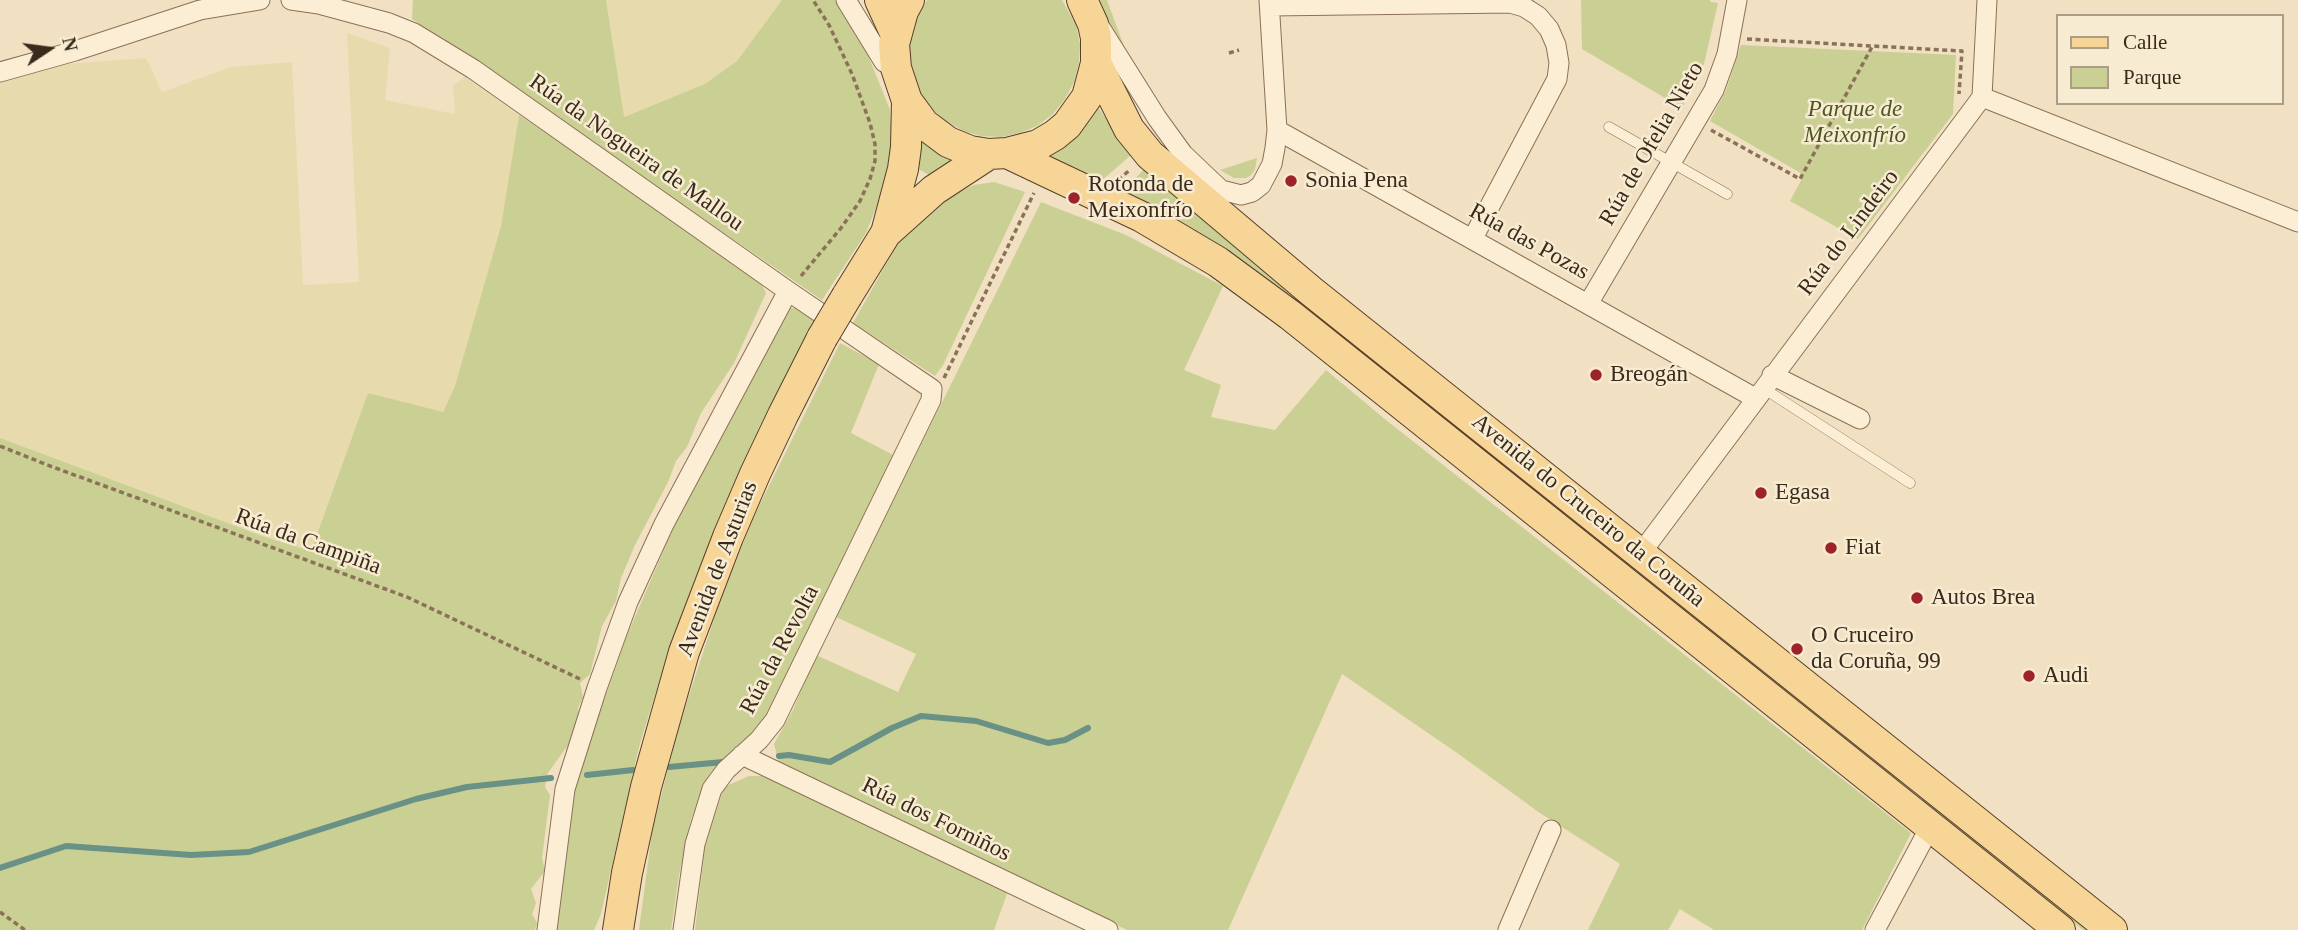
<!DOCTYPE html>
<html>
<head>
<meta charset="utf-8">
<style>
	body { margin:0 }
	#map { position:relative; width:2298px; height:930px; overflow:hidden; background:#f1e0c1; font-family:"Times New Roman",serif }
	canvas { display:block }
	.legend { position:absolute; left:2056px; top:14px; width:228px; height:91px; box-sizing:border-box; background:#f7ebd1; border:2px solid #ab9e89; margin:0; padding:9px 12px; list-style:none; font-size:21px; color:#3a2a1c }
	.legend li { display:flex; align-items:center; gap:14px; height:35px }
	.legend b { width:35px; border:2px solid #ab9e89 }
	.north { position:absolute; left:14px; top:14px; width:70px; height:70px; -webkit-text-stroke:5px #f7ebd1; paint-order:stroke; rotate:77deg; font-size:19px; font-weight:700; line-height:28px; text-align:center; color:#3a2a1c }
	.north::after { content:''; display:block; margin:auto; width:24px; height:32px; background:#3a2a1c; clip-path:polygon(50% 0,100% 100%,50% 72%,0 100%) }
</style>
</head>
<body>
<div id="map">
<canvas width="2298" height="930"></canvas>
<ul class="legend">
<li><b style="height:9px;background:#f6d596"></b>Calle</li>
<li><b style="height:19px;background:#cacf94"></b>Parque</li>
</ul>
<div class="north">N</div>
</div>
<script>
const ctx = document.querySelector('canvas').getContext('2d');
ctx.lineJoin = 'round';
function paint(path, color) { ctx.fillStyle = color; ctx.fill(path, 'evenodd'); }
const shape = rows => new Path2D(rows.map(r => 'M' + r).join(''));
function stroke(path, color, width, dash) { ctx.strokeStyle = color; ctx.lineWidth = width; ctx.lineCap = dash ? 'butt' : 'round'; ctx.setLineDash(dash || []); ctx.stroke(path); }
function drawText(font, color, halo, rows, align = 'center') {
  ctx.font = font + ' "Times New Roman",serif'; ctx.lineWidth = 5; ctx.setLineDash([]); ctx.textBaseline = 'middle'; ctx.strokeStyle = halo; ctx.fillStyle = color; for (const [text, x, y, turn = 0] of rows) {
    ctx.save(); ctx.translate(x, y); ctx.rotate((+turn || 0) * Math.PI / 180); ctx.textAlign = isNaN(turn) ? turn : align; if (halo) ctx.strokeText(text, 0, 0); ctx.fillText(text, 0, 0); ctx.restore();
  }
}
paint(shape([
	[606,0,782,0,737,61,706,84,623,117],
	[347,33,390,48,385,100,455,114,453,86,465,77,519,115,501,226,455,386,442,413,368,393,311,551,262,536,0,440,0,82,54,65,146,58,162,92,231,67,292,62,303,285,359,282]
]), '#e7dbad');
paint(shape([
	[413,0,606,0,624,117,705,84,737,61,782,0,835,0,868,55,890,110,892,142,887,180,866,233,822,300,412,19],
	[927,0,1062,0,1076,25,1080,44,1079,63,1074,82,1065,99,1053,114,1037,126,1020,133,1001,137,981,136,963,131,946,121,932,109,920,93,913,75,910,57,910,40,915,23],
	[1092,0,1107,0,1132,68],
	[1581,0,1710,0,1711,2,1718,3,1704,64,1682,108,1582,49],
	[1741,45,1956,55,1953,114,1858,239,1790,201,1804,175,1710,121,1726,90],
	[1095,103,1131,155,1100,182,1041,155],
	[519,115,640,196,761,283,766,293,734,363,701,413,687,447,676,461,668,482,635,545,621,578,616,601,602,626,590,674,580,683,583,697,578,708,580,722,574,741,565,749,548,773,545,787,550,795,542,858,545,871,531,889,536,903,532,914,537,923,535,930,0,930,0,438,262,536,311,551,368,393,443,412,455,386,501,226],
	[917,136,958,161,932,177,912,165],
	[1257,158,1255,169,1251,175,1246,178,1234,178,1220,170],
	[1144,169,1242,252,1903,779,1898,785,1122,193],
	[994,182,1025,192,943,365,935,376,853,323,899,241,948,197,974,185],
	[1041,202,1126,235,1223,286,1184,370,1221,385,1211,417,1275,430,1326,370,1386,420,1911,833,1862,930,1714,930,1680,909,1668,930,1588,930,1620,864,1540,813,1460,755,1342,674,1228,930,1127,930,779,763,774,744,793,710,816,655,898,692,916,654,836,617],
	[790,308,797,308,812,316,814,322,811,334,740,471,671,643,639,747,601,914,594,930,556,930,574,795,584,757,628,633,689,492,785,313],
	[840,343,879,364,851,433,897,457,774,702,762,723,710,773,691,819,679,875,671,930,639,930,652,832,678,729,717,610,753,518],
	[749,776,765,776,1008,891,994,930,695,930,705,847,724,787],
	[1926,797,2092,930,2083,930,1922,801]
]), '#cacf94');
stroke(shape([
	[779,756,789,755,830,762,892,728,921,716,976,721,1048,743,1065,740,1088,728],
	[669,767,723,762],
	[587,775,633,770],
	[0,868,66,846,191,855,249,852,416,799,467,787,551,778]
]), '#6a9186', 6);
const service = shape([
	[1609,127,1727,194],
	[1763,388,1910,483]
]);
const minor = shape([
	[291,0,319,4,389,23,414,33,473,69,788,291,932,389,931,400,775,720,759,740,726,770,712,789,695,844,683,930],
	[846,0,884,62,896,68],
	[1270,6,1510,3,1524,7,1538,16,1549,29,1556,45,1559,63,1557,79,1473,238],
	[1098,24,1157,118,1183,154,1221,190,1241,195,1252,192,1261,185,1272,164,1275,148,1277,130,1269,0],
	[0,72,75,51,200,10,260,0],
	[1982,97,2298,222],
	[1277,130,1755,398],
	[1588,304,1714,90,1727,54,1737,0],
	[1772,375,1860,419],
	[1641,553,1982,97,1987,0],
	[742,755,1108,930],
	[547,930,565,789,597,688,628,602,664,524,788,291],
	[1508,930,1551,830],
	[1875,930,1930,827]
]);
const primary = shape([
	[880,0,896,35],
	[909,0,903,11,894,44,896,68,907,101,924,124,948,142,970,151,989,154,1007,153,1038,145,1055,135,1067,125,1087,97,1096,63,1096,38,1093,24,1082,0],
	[1096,63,1129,129,1150,155,1311,291,2112,930],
	[1007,153,1142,217,1218,262,1290,315,2060,930],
	[886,233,934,190,989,154],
	[847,296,886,233,903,169,906,147,907,101],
	[618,930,627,873,646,787,684,652,728,537,755,474,783,415,822,338]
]);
stroke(service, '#8b7157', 11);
stroke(minor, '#8b7157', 21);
stroke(primary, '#583f2c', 32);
stroke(shape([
	[1747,39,1962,51,1959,94],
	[1229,53,1239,50],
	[1711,130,1800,179,1873,45],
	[1118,180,1131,169],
	[801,276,841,228,860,201,870,179,875,161,875,144,870,123,852,74,829,25,813,0],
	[944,378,1034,193],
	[0,446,50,466,407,597,580,679],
	[0,912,25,930]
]), '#8b7157', 3.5, [5, 3.5]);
stroke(service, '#fbeed4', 10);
stroke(minor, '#fbeed4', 19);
stroke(primary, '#f6d596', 30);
const primaryBridge = shape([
	[822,338,847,296]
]);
stroke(primaryBridge, '#583f2c', 32, []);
stroke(primaryBridge, '#f6d596', 30);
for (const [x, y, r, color] of [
	[1291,181,7,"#9e2329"],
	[1074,198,7,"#9e2329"],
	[1596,375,7,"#9e2329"],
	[1761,493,7,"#9e2329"],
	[1831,548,7,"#9e2329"],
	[1917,598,7,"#9e2329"],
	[1797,649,7,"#9e2329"],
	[2029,676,7,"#9e2329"]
]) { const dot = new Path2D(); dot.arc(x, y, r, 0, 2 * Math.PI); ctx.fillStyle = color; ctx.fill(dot); stroke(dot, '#f7ebd1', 2.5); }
drawText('italic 23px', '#4c5722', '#f7ebd1', [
	["Parque de",1855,110],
	["Meixonfrío",1855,136]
]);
drawText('23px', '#3a2a1c', '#f7ebd1', [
	["Rúa de Ofelia Nieto",1652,144,-60],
	["Rúa da Nogueira de Mallou",636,153,35],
	["Rúa do Lindeiro",1849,233,-53],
	["Rúa das Pozas",1529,242,29],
	["Avenida do Cruceiro da Coruña",1588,511,39],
	["Rúa da Campiña",308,542,20],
	["Avenida de Asturias",718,569,-69],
	["Rúa da Revolta",780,650,-62],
	["Rúa dos Forniños",936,820,26]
]);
drawText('23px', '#3a2a1c', '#f7ebd1', [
	["Sonia Pena",1305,181],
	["Rotonda de",1088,185],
	["Meixonfrío",1088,211],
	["Breogán",1610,375],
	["Egasa",1775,493],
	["Fiat",1845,548],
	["Autos Brea",1931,598],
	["O Cruceiro",1811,636],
	["da Coruña, 99",1811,662],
	["Audi",2043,676]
], 'left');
</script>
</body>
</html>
